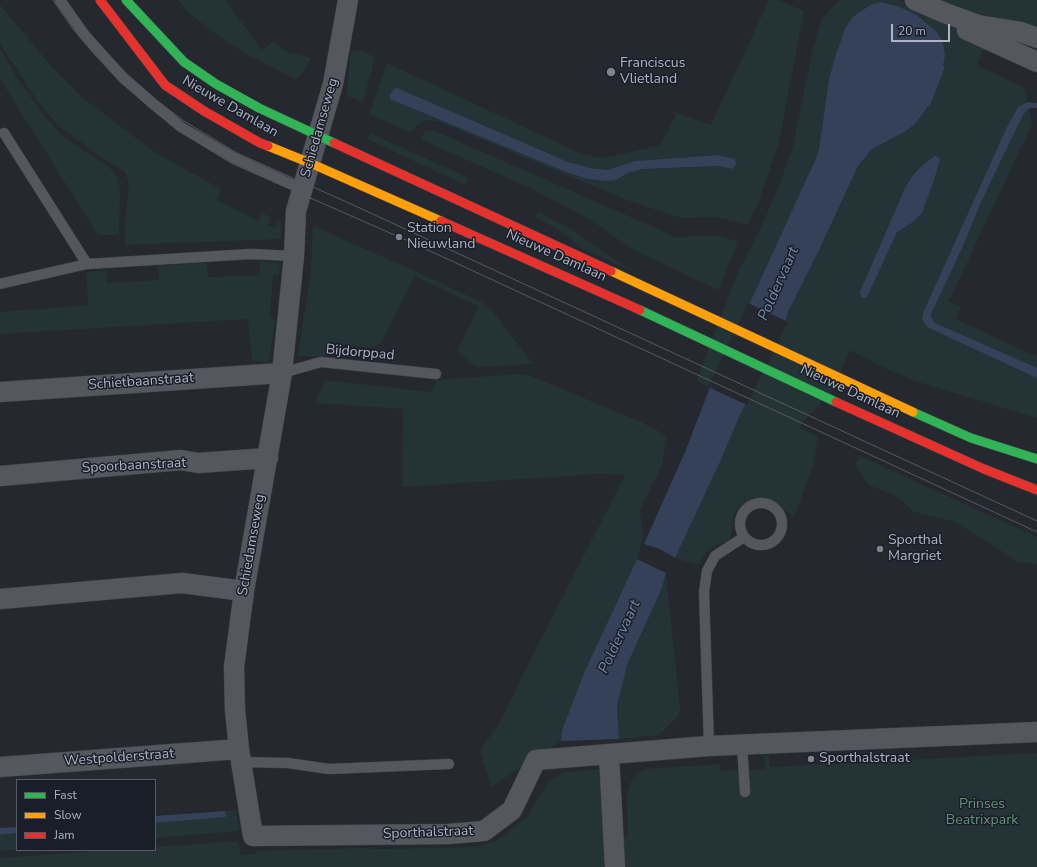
<!DOCTYPE html>
<html>
<head>
<meta charset="utf-8">
<style>
	body { margin:0 }
	#map { position:relative; width:1037px; height:867px; overflow:hidden; background:#25282f; font-family:"Nunito Sans",sans-serif }
	canvas { display:block }
	.legend { position:absolute; left:16px; top:779px; width:140px; height:72px; box-sizing:border-box; background:#191e29; border:1px solid #545a66; margin:0; padding:5px 7px; list-style:none; font-size:12px; color:#adb4c2 }
	.legend li { display:flex; align-items:center; gap:8px; height:20px }
	.legend b { width:20px; border:1px solid #545a66 }
	.scale { position:absolute; left:891px; top:24px; width:59px; height:18px; box-sizing:border-box; border:2px solid #adb4c2; border-top:0; padding-left:5px; font-size:12px; line-height:14px; white-space:nowrap; color:#adb4c2; -webkit-text-stroke:3px #191e29; paint-order:stroke }
</style>
</head>
<body>
<div id="map">
<canvas width="1037" height="867"></canvas>
<ul class="legend">
<li><b style="height:5px;background:#30b455"></b>Fast</li>
<li><b style="height:5px;background:#ff9f0a"></b>Slow</li>
<li><b style="height:5px;background:#e5322d"></b>Jam</li>
</ul>
<div class="scale">20 m</div>
</div>
<script>
const ctx = document.querySelector('canvas').getContext('2d');
ctx.lineJoin = 'round';
function paint(path, color) { ctx.fillStyle = color; ctx.fill(path, 'evenodd'); }
const shape = rows => new Path2D(rows.map(r => 'M' + r).join(''));
function stroke(path, color, width, dash) { ctx.strokeStyle = color; ctx.lineWidth = width; ctx.lineCap = dash ? 'butt' : 'round'; ctx.setLineDash(dash || []); ctx.stroke(path); }
function drawText(font, color, halo, rows, align = 'center') {
  ctx.font = font + ' "Nunito Sans",sans-serif'; ctx.lineWidth = 3; ctx.setLineDash([]); ctx.textBaseline = 'middle'; ctx.strokeStyle = halo; ctx.fillStyle = color; for (const [text, x, y, turn = 0] of rows) {
    ctx.save(); ctx.translate(x, y); ctx.rotate((+turn || 0) * Math.PI / 180); ctx.textAlign = isNaN(turn) ? turn : align; if (halo) ctx.strokeText(text, 0, 0); ctx.fillText(text, 0, 0); ctx.restore();
  }
}
paint(shape([
	[178,0,225,0,262,50,274,41,285,51,311,58,300,77,295,79,246,54,217,35,189,13],
	[769,0,777,0,804,11,779,142,759,201,747,225,715,217,682,218,632,202,437,121,428,120,420,122,411,132,369,115,387,63,582,154,604,158,661,145,677,113,711,125],
	[391,99,568,162,590,168,608,170,635,161,717,155,733,169,718,166,642,169,628,173,615,180,588,179,566,172],
	[840,0,898,0,940,19,963,33,986,43,977,66,1024,87,1032,124,949,301,961,307,956,319,1037,357,1037,418,915,381,887,369,850,350,831,393,798,427,818,437,813,467,794,517,775,503,754,498,742,505,735,512,730,540,716,545,707,552,698,565,675,558,720,462,740,415,786,320,788,312,821,246,858,166,872,149,914,125,931,103,945,67,943,66,945,56,943,42,934,29,923,19,897,6,880,2,870,5,863,9,841,40,829,79,819,149,796,204,782,232,753,296,710,387,696,381,739,270,764,221,780,183,793,146,812,53,821,21,836,3],
	[937,0,1037,0,1037,32,993,21],
	[0,5,52,67,83,98,156,153,221,189,216,200,258,221,262,213,272,218,268,225,275,228,279,221,282,222,281,239,125,245,125,221,129,184,125,172,102,158,60,127,38,102,0,44],
	[0,49,20,82,43,114,62,136,109,167,117,177,120,190,119,235,98,235,0,79],
	[360,50,375,57,363,102,347,96,350,57,352,52],
	[426,131,435,131,676,237,717,235,738,242,718,290,630,248,591,220,528,187,420,139],
	[370,133,469,178,465,185,367,139],
	[538,212,569,228,618,262,641,275,583,249,559,230,535,217],
	[313,226,417,272,483,303,493,312,533,364,476,367,457,351,479,307,415,276,381,343,371,348,329,343,327,356,298,356,311,271],
	[260,261,280,263,279,274,273,274,270,316,275,320,269,362,252,361,248,319,0,334,0,312,88,305,86,272,106,270,107,283,159,280,158,266,207,263,208,277,260,275],
	[518,374,531,376,641,422,662,433,667,439,662,465,640,509,643,536,637,559,584,673,562,730,561,741,491,787,480,750,499,724,530,661,625,475,599,474,402,487,403,409,315,403,325,380,430,392,436,384,436,380],
	[860,456,1037,537,1037,564,1018,562,988,542,953,521,914,512,898,497,869,485,855,465],
	[666,573,680,709,679,715,659,735,619,739,617,706,627,665,662,588],
	[1037,753,1037,867,0,867,0,858,111,850,155,850,155,847,237,841,241,851,240,855,256,854,257,851,360,848,382,849,475,847,496,841,527,817,549,781,564,772,602,769,607,854,628,835,627,794,630,783,643,769,720,764,720,771,765,769,764,756,769,755,770,767],
	[236,810,240,831,155,838,155,823,225,817,225,811],
	[17,833,17,849,0,851,0,835]
]), '#243336');
paint(shape([
	[880,2,897,6,915,14,934,29,939,35,943,42,945,56,943,66,945,67,931,103,914,125,904,132,872,149,858,166,821,246,788,312,786,320,740,415,720,462,675,558,660,549,644,544,685,452,714,377,753,296,816,158,819,149,829,79,836,54,845,29,851,19,858,13,870,5],
	[397,88,568,162,590,168,608,170,635,161,717,155,735,159,736,165,733,169,718,166,642,169,628,173,616,180,607,181,588,179,566,172,390,99,390,95,394,89],
	[1028,102,1037,103,1037,108,1031,108,1027,110,1024,113,1015,131,981,202,963,246,931,314,931,317,935,323,1037,368,1037,378,927,327,922,320,923,313,1007,127,1018,107],
	[935,156,939,157,940,159,934,180,922,213,913,222,897,232,867,297,864,298,861,297,860,292,905,188,914,174,924,164],
	[637,559,666,573,662,588,627,665,617,706,619,739,561,741,562,730,584,673],
	[225,811,226,817,155,823,155,816],
	[17,827,17,833,0,835,0,828]
]), '#344158');
paint(shape([
	[748,303,788,322,747,405,708,387]
]), '#25282f');
const lane = shape([
	[60,0,84,34,123,78,181,127,234,158,302,189],
	[4,133,87,264],
	[0,284,87,264,251,254,294,256],
	[282,373,321,362,436,374],
	'740 524a21 21 0 1 1 42 0a21 21 0 1 1-42 0Z',
	[742,745,745,792],
	[709,746,704,592,707,571,715,556,744,537],
	[241,762,288,763,329,769,449,764]
]);
const street = shape([
	[348,0,333,84,296,211,294,256,282,373,244,591,234,667,235,710,239,749,253,836,448,834,484,831,512,810,536,760,709,746,1037,732],
	[915,0,945,13,978,25,1021,32,1037,38],
	[967,30,1037,62],
	[0,392,282,373],
	[0,476,181,460,198,463,268,458],
	[0,599,182,583,244,591],
	[609,755,615,867],
	[0,767,239,749]
]);
const fast = shape([
	[126,0,184,62,216,84,259,108,334,143],
	[640,310,836,402],
	[913,412,971,438,1037,459]
]);
const slow = shape([
	[268,146,310,163,441,221],
	[611,271,913,412]
]);
const jam = shape([
	[100,0,165,85,204,111,260,143,268,146],
	[334,143,611,271],
	[441,221,640,310],
	[836,402,984,469,1037,490]
]);
stroke(lane, '#404349', 11);
stroke(street, '#404349', 21);
stroke(fast, '#404349', 10);
stroke(slow, '#404349', 10);
stroke(jam, '#404349', 10);
stroke(lane, '#54575e', 10);
stroke(street, '#54575e', 20);
stroke(fast, '#30b455', 9);
stroke(slow, '#ff9f0a', 9);
stroke(jam, '#e5322d', 9);
stroke(shape([
	[53,0,73,29,95,55,121,82,150,108,178,130,231,163,415,244,1037,532],
	[65,0,80,23,103,49,127,74,157,101,184,121,237,153,351,204,1037,521]
]), '#575a61', 1);
for (const [x, y, r, color] of [
	[611,72,5,"#7d838f"],
	[399,237,4,"#7d838f"],
	[880,549,4,"#7d838f"],
	[811,759,4,"#7d838f"]
]) { const dot = new Path2D(); dot.arc(x, y, r, 0, 2 * Math.PI); ctx.fillStyle = color; ctx.fill(dot); stroke(dot, '#191e29', 1.5); }
drawText('14px', '#adb4c2', '#191e29', [
	["Franciscus",620,64],
	["Vlietland",620,80],
	["Station",407,229],
	["Nieuwland",407,245],
	["Sporthal",888,541],
	["Margriet",888,557],
	["Sporthalstraat",819,759]
], 'left');
drawText('14px', '#adb4c2', '#191e29', [
	["Nieuwe Damlaan",230,107,30],
	["Schiedamseweg",320,128,-74],
	["Nieuwe Damlaan",556,256,24],
	["Bijdorppad",360,353,5],
	["Schietbaanstraat",141,382,-4],
	["Nieuwe Damlaan",850,392,25],
	["Spoorbaanstraat",134,466,-3],
	["Schiedamseweg",252,545,-80],
	["Westpolderstraat",119,758,-4],
	["Sporthalstraat",428,833,-2]
]);
drawText('14px', '#669072', '#191e29', [
	["Prinses",982,805],
	["Beatrixpark",982,821]
]);
drawText('italic 15px', '#7689a9', '#191e29', [
	["Poldervaart",779,284,-66],
	["Poldervaart",620,637,-65]
]);
</script>
</body>
</html>
